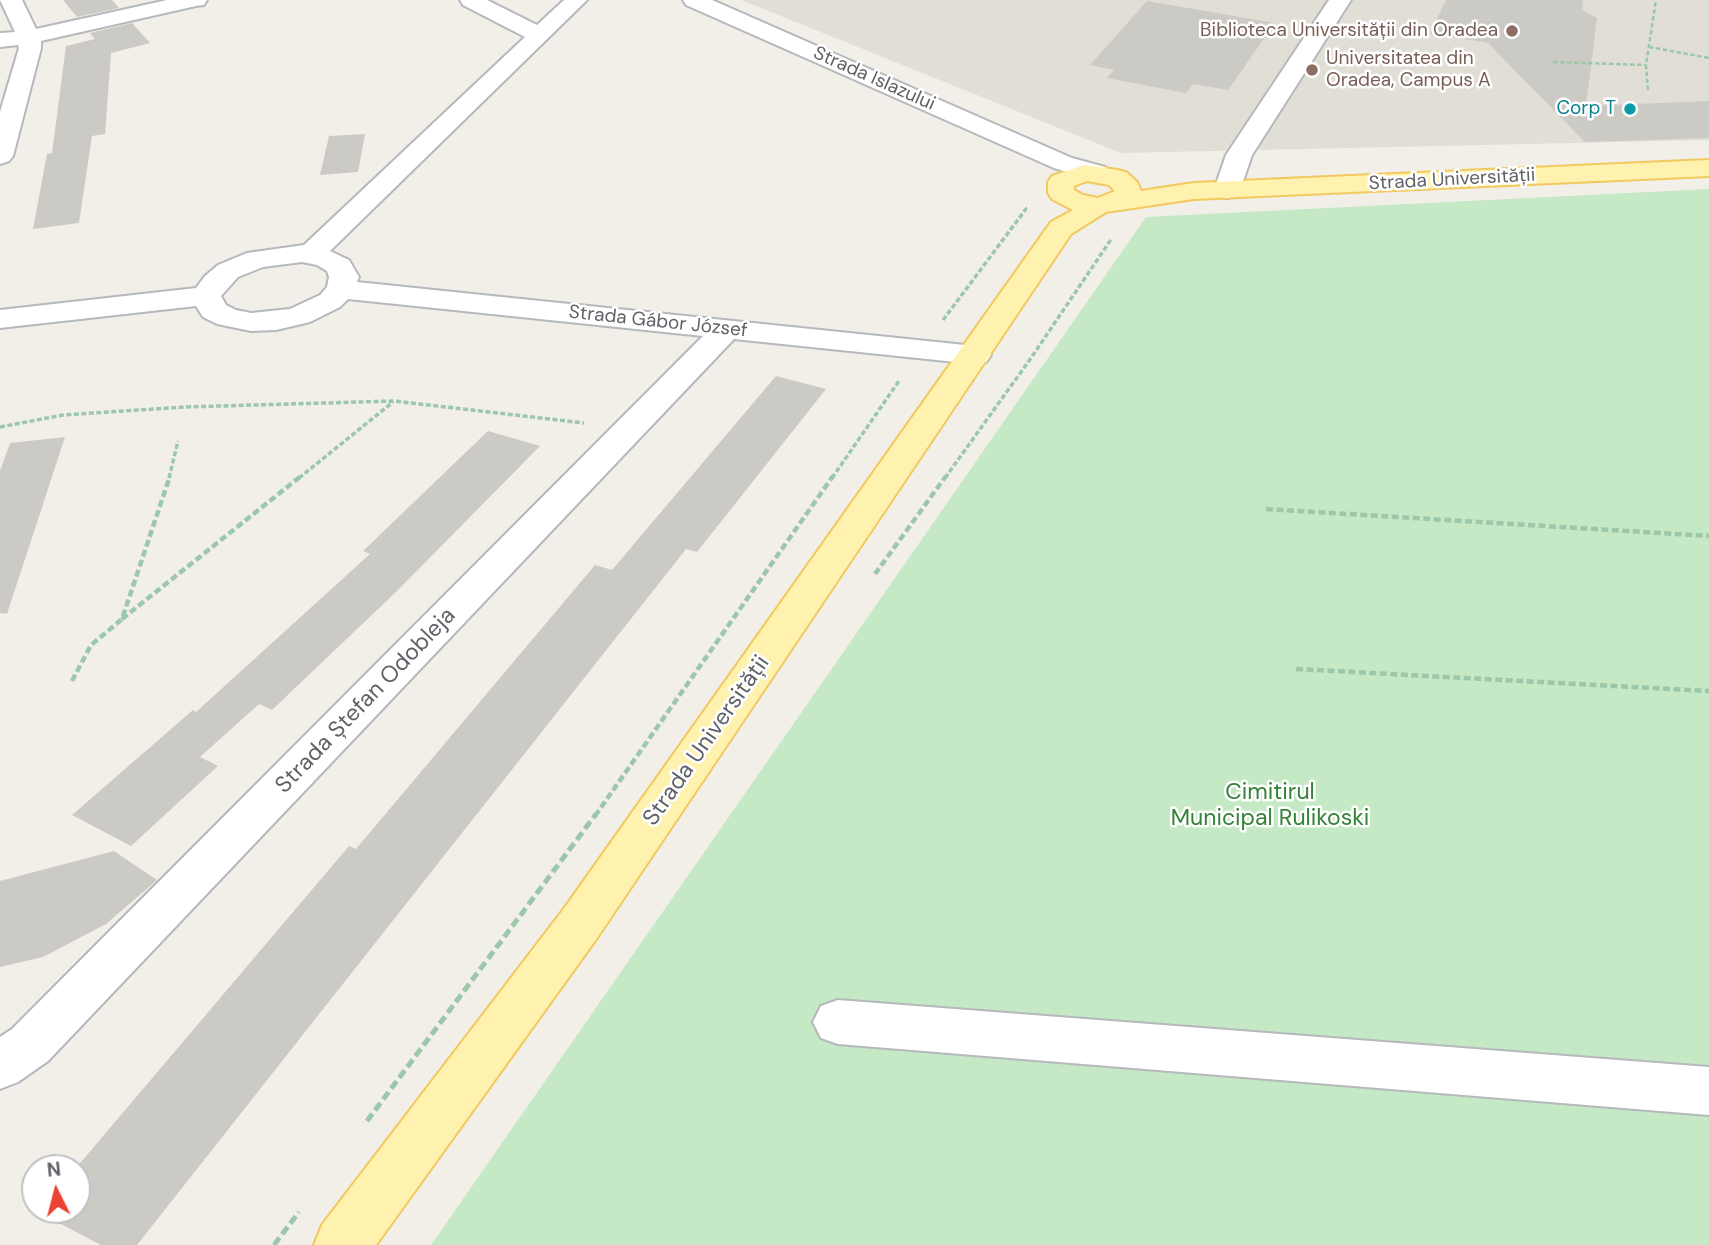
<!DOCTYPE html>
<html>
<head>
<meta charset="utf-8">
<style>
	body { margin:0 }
	#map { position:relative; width:1709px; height:1245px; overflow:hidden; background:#f1efe8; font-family:"DM Sans",sans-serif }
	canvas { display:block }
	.north { position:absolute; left:21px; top:1154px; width:70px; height:70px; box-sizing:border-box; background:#fff; border:2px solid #bfc1c3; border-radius:50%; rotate:354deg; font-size:19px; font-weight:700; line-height:28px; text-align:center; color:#5f6368 }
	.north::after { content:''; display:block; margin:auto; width:24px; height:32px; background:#ea4335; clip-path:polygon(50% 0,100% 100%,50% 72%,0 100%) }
</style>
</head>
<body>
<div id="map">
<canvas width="1709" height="1245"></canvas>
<div class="north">N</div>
</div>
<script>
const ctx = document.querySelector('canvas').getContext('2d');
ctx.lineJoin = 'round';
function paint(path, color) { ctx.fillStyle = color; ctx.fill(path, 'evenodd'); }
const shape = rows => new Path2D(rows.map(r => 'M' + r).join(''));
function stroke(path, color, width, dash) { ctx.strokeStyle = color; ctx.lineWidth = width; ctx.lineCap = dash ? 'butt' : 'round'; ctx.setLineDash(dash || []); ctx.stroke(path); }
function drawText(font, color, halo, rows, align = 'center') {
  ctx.font = font + ' "DM Sans",sans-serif'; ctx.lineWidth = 5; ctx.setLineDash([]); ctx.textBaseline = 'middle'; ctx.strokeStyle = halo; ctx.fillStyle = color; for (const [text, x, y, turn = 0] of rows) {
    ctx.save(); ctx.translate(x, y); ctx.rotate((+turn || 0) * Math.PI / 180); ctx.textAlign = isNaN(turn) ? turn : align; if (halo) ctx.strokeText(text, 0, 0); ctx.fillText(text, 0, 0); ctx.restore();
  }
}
paint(shape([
	[741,0,1709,0,1709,140,1121,153]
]), '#e1ded6');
paint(shape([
	[1709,189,1709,1245,431,1245,1146,217]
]), '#c5e8c5');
paint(shape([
	[63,0,112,0,119,8,77,17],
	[1446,0,1583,0,1582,10,1597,18,1586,106,1709,101,1709,138,1585,142,1488,43,1430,33],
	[1147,1,1275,23,1228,90,1193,84,1186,93,1107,78,1114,70,1090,65],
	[132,23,150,43,111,53,105,134,92,136,79,223,33,229,47,154,52,153,66,46,95,39,90,33],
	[365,134,358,172,320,175,329,136],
	[776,376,826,389,697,552,686,549,137,1245,101,1245,38,1212,40,1210,77,1210,76,1168,349,846,356,849,595,565,612,570],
	[488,431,540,446,397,591,272,710,259,704,200,757,218,766,131,846,72,815,193,710,196,712,370,554,363,551],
	[65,437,7,614,0,613,0,471,10,443],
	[114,851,157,880,106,924,43,957,0,967,0,881]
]), '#cccac5');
const minor = shape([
	[0,0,22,0,36,29,167,0,207,0,204,5,196,6,41,41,41,48,13,156,9,161,0,164,0,112,19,48,18,45,0,47,0,33,15,32,0,0],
	[460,0,487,0,537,25,564,0,587,0,330,251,349,260,359,277,357,282,975,346,986,348,991,355,986,362,975,364,734,339,48,1061,18,1082,0,1089,0,1037,12,1029,703,336,348,299,340,307,310,322,276,330,251,331,217,324,203,317,196,306,0,328,0,310,196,288,205,276,218,265,247,253,304,245,525,37,463,5,460,0],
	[302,262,317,265,327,271,329,277,327,287,320,295,290,309,251,313,236,310,226,305,221,296,238,277,263,267,302,262],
	[683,0,712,0,1072,158,1105,167,1109,173,1105,179,1096,181,1054,168,686,5,683,0],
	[1329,0,1351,0,1252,155,1240,190,1236,196,1227,198,1218,196,1214,190,1226,155,1329,0],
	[838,1000,1709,1067,1709,1115,838,1044,821,1038,813,1022,821,1006,838,1000]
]);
const major = shape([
	[1709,160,1709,176,1194,199,1106,212,1071,234,597,938,376,1245,314,1245,322,1225,563,910,1051,222,1073,210,1052,199,1048,193,1048,182,1052,176,1085,165,1117,170,1126,172,1137,182,1141,191,1194,183,1709,160],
	[1087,181,1109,185,1115,191,1098,198,1083,195,1074,190,1074,186,1087,181]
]);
stroke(minor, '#b5b8bc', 4);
stroke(major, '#f2c960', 4);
stroke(shape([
	[1649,47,1709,58],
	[1553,62,1646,65],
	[1648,90,1646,65,1656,0],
	[1024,211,1028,206]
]), '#9cc7a9', 2.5, [4.5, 2.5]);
stroke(shape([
	[943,320,1026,209],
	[0,427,63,415,185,407,394,401,584,423],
	[169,478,178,441],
	[299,478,393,402],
	[832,478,899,381],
	[945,478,1031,358,1112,238]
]), '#9cc7a9', 3.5, [5, 2.5]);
stroke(shape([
	[1266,509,1709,536],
	[875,574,946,476],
	[122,619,301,476],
	[1296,669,1709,691],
	[72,681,91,645,122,619,170,476],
	[595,816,833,476]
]), '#9cc7a9', 4.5, [7, 3.5]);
stroke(shape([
	[367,1121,596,814],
	[274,1245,299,1212]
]), '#9cc7a9', 5, [9, 4.5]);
paint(minor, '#fff');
paint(major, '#fff2af');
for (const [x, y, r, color] of [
	[1512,31,7,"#8d6e63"],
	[1312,70,7,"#8d6e63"],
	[1630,109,7,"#0f9aa8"]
]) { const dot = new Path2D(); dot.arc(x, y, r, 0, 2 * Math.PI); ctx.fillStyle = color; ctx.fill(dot); stroke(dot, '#fff', 2.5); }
drawText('19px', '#785e54', '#fff', [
	["Biblioteca Universității din Oradea",1498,31],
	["Universitatea din",1326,59,"left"],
	["Oradea, Campus A",1326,81,"left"]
], 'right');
drawText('19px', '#5f6368', '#fff', [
	["Strada Islazului",874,79,24],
	["Strada Universității",1452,180,-3],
	["Strada Gábor József",658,322,6]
]);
drawText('19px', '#0d838f', '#fff', [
	["Corp T",1616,109]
], 'right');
drawText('23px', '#5f6368', '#fff', [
	["Strada Ștefan Odobleja",366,701,-46],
	["Strada Universității",707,741,-55]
]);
drawText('23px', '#348238', '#fff', [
	["Cimitirul",1270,793],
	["Municipal Rulikoski",1270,819]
]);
</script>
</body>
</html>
